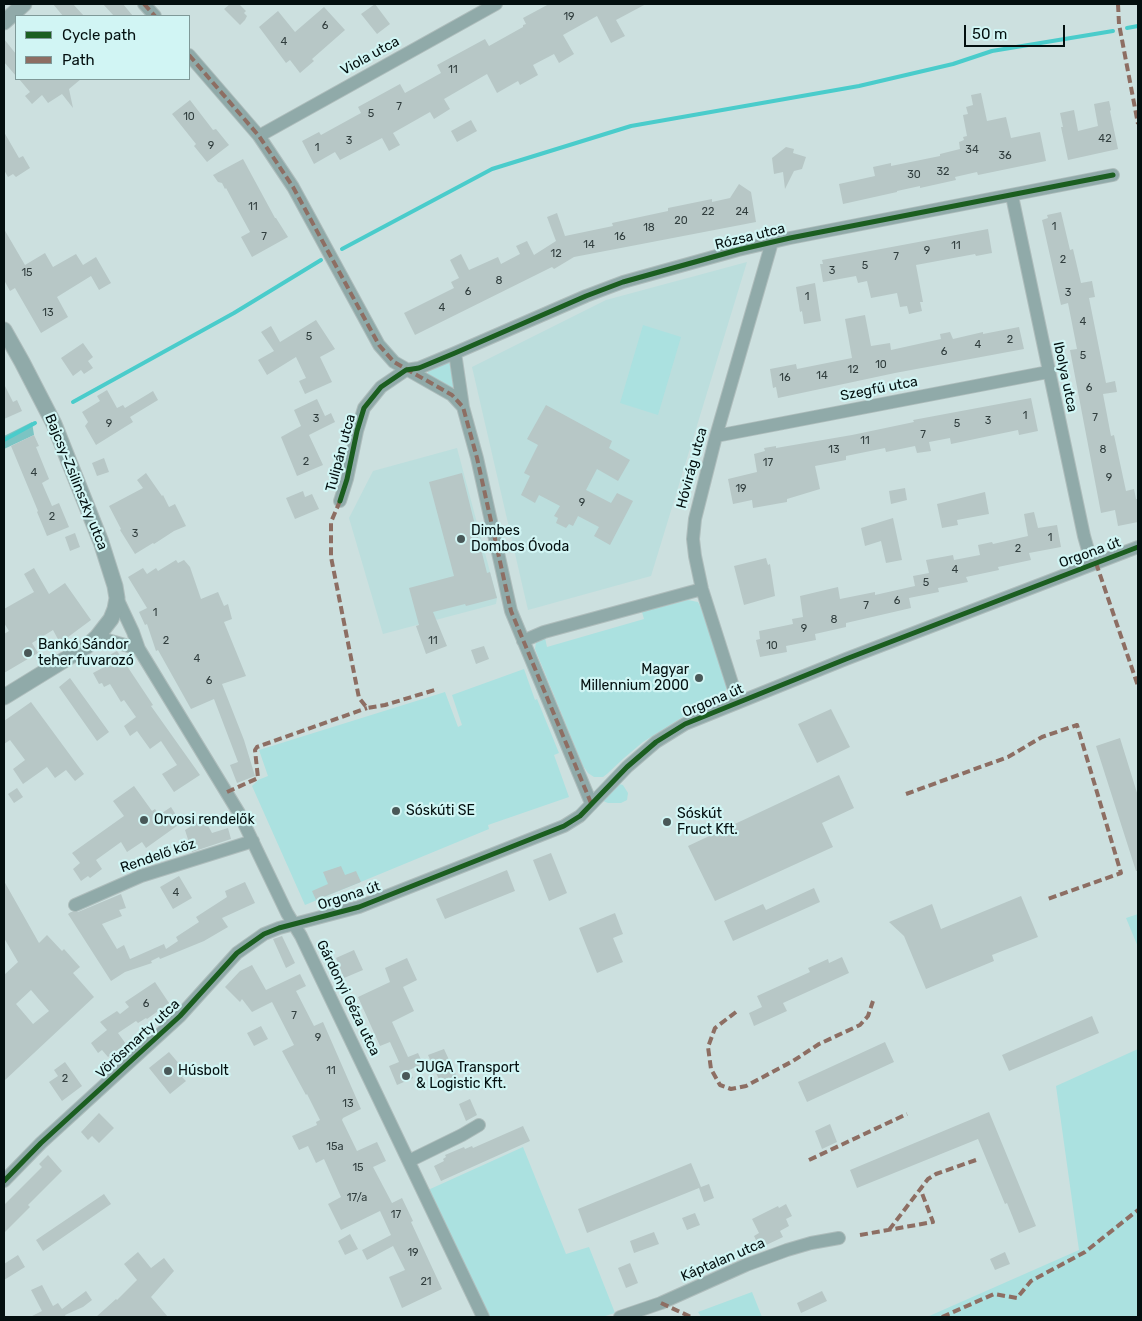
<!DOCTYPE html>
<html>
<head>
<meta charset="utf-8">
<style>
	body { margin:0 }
	#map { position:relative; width:1142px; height:1321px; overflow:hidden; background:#cce0df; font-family:Rubik,sans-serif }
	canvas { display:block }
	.frame { position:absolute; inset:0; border:5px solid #030f0f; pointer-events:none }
	.legend { position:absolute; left:15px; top:15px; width:175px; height:65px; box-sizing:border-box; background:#d1f5f4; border:1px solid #7f9998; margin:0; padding:6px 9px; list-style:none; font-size:15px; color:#030f0f }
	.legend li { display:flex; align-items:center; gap:10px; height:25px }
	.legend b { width:25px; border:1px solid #7f9998 }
	.scale { position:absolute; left:964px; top:25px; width:101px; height:22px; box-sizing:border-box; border:2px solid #030f0f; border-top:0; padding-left:6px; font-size:15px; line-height:18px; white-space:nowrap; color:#030f0f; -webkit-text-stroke:4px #d1f5f4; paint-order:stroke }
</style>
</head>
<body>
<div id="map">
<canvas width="1142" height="1321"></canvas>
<div class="frame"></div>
<ul class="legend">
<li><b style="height:6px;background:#1b5e20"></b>Cycle path</li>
<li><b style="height:6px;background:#8d6e63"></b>Path</li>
</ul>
<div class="scale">50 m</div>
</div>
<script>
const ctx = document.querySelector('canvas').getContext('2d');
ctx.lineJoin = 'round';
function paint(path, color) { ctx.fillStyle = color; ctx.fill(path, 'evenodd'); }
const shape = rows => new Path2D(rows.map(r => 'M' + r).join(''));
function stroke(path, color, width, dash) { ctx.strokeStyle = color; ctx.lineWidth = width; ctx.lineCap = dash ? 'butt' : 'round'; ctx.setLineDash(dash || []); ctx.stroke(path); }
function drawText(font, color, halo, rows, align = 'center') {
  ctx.font = font + ' Rubik,sans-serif'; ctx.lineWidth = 4.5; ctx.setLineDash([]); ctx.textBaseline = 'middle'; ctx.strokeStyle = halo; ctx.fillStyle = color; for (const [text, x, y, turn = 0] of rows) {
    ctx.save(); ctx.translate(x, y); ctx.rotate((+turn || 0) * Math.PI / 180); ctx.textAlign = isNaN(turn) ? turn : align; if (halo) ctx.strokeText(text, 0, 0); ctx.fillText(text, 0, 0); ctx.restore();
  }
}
paint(shape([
	[747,262,651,576,528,610,472,367,606,300],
	[457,448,497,598,496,604,383,634,349,518,373,471]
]), '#bcdedd');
paint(shape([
	[643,325,681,337,658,415,620,403],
	[447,362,451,364,454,389,453,390,427,375,429,369],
	[688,600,698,602,701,608,726,681,727,686,723,698,719,703,681,718,643,742,624,758,607,774,603,777,594,777,588,773,583,766,535,649,536,642,545,638,547,647,644,619,642,612],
	[524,669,535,700,537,699,559,753,554,755,569,797,488,825,489,829,305,905,252,786,258,780,268,776,259,750,445,692,458,727,462,725,452,695],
	[619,784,623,785,628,793,627,800,621,803,608,803,603,801,616,785],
	[1138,914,1138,947,1126,918],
	[1138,1049,1138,1317,927,1317,1079,1250,1056,1086],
	[523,1147,566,1254,589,1247,615,1313,602,1317,489,1317,428,1190],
	[752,1292,762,1317,701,1317,698,1312]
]), '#abe1e0');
paint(shape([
	[32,422,34,435,4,449,4,436]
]), '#7cc4c3');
stroke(shape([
	[1127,28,1138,26],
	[342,249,492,169,631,126,859,86,953,64,992,51,1113,31],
	[73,402,234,313,321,260],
	[4,440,35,423]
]), '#4acccb', 4);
paint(shape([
	[53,4,73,4,84,16,63,16],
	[103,4,123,4,133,16,114,16],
	[230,4,239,4,246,11,244,13,247,16,245,20,240,25,224,9],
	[375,4,390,24,377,34,361,14],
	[549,4,646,4,616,20,625,36,611,43,597,16,563,35,574,54,559,63,554,54,533,65,538,75,520,85,518,81,497,93,487,74,444,99,450,109,434,119,430,112,393,133,400,145,389,151,382,138,340,160,335,152,314,164,302,141,319,132,321,135,361,113,358,107,400,84,405,93,441,73,437,65,485,39,489,46,523,27,523,25,526,24,523,18],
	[324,7,345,30,312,59,314,61,300,73,290,60,286,63,259,27,278,11,295,32],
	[4,39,16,54,16,76,4,62],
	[19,79,81,79,69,89,73,108,62,94,48,103,42,95,32,104,25,96,30,92],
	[981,93,987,121,1006,117,1011,138,1040,132,1046,161,978,175,977,172,955,177,956,180,920,188,920,186,897,191,897,192,843,204,839,184,875,176,873,167,891,163,891,166,940,156,940,154,960,149,959,142,964,140,963,137,967,136,963,115,968,114,966,107,973,105,971,95],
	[190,100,213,130,216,129,229,145,207,162,194,146,196,144,172,114],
	[1109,101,1111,110,1110,111,1118,149,1068,160,1061,127,1063,127,1060,113,1074,110,1078,131,1098,126,1094,104],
	[471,120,477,131,457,142,451,131],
	[4,132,19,158,23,156,30,168,16,177,13,174,8,177,4,170],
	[786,147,794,149,793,153,806,157,802,169,794,171,785,189,783,172,774,174,772,158],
	[243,159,275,218,276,218,288,237,252,257,241,237,250,232,226,188,225,189,222,183,218,182,213,175],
	[739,184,751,192,756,222,574,257,554,269,552,267,415,335,404,313,454,288,451,282,459,278,450,260,461,254,469,270,498,257,501,264,520,254,516,246,527,241,534,255,556,241,547,217,557,213,565,236,613,226,612,223,668,211,668,208,712,199,712,202,730,198],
	[1061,212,1070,250,1073,249,1081,283,1092,281,1095,297,1089,298,1106,383,1115,381,1117,392,1103,394,1111,436,1114,435,1126,491,1134,489,1136,499,1138,499,1138,522,1118,526,1115,510,1101,513,1070,350,1077,349,1068,303,1061,305,1042,220,1048,218,1047,215],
	[4,229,25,265,45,253,53,267,76,254,83,265,96,257,111,283,99,290,91,276,57,297,68,317,41,333,15,288,10,291,4,280],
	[988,229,992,253,976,256,975,254,916,265,923,302,920,302,922,311,909,314,907,306,900,307,897,293,871,298,867,281,858,283,856,276,823,282,820,264,823,264,822,260],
	[815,283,821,321,804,324,802,311,800,312,796,287],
	[865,315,871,346,890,343,891,350,941,339,940,334,950,332,953,339,983,332,983,334,1019,327,1024,349,895,373,778,398,776,387,773,388,770,369,796,364,797,369,852,358,845,319],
	[316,320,335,349,320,357,332,382,305,394,299,381,306,378,296,357,267,375,258,360,274,351,261,332,271,326,280,342],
	[83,343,93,357,88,361,93,368,84,374,81,370,73,376,61,358],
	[4,384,13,402,17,400,22,411,4,419],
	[107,390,117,408,123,405,125,408,153,391,158,400,130,417,133,422,96,445,85,426,88,422,82,412,100,401,97,396],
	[1031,398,1038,431,1019,435,1018,430,951,444,950,438,929,442,931,451,917,453,915,446,886,452,885,448,846,456,846,460,815,466,820,489,787,499,787,502,753,508,752,500,733,504,728,479,757,472,754,454,765,451,764,448,776,446,776,448,852,435,914,422,913,420],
	[317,399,325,416,331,413,335,422,309,435,323,465,297,476,281,437,301,426,294,410],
	[546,405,612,441,609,448,630,460,618,481,597,469,586,490,611,503,617,493,633,501,610,545,594,536,599,527,578,516,573,526,569,524,566,528,556,523,558,518,554,516,560,506,539,495,535,503,521,495,530,476,524,473,538,445,527,439],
	[34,435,39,446,36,447,49,479,42,483,52,506,59,503,69,527,47,536,37,512,38,511,11,446],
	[104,458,109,472,97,476,92,463],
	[146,473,162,496,163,495,169,507,175,504,186,526,174,531,154,544,153,543,135,554,120,530,121,529,109,506,143,488,137,480],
	[462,473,487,573,490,572,497,598,466,606,465,604,433,612,447,646,426,654,416,626,419,625,409,588,454,576,429,482],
	[905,488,907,500,891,504,889,491],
	[303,491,305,497,312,494,319,509,295,519,286,498],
	[985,492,989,514,957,520,958,525,942,528,937,504],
	[1034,512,1038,528,1057,525,1061,547,1029,553,1031,560,998,567,999,570,966,577,968,582,938,588,939,592,909,598,911,608,846,623,846,627,815,634,816,640,786,646,787,652,760,657,756,640,760,639,759,631,793,624,792,619,803,617,800,596,838,587,840,599,875,592,875,595,915,586,913,576,929,573,926,560,953,555,954,560,980,555,978,545,992,542,993,544,1028,536,1024,514],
	[893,518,902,560,886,563,881,541,865,546,861,528],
	[75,533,80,547,70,551,65,537],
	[766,558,768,565,770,564,775,596,744,605,734,566],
	[176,560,178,563,184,560,190,567,201,599,218,592,224,606,228,604,232,619,224,622,246,676,222,684,244,740,255,776,237,783,230,765,238,762,214,699,191,709,158,650,156,651,147,624,145,625,139,612,147,608,128,577,143,568,147,574,156,568,158,571],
	[34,568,49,594,65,583,91,620,60,643,53,630,32,643,38,653,4,673,4,634,9,631,4,623,4,609,34,592,24,574],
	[484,646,489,659,476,664,471,650],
	[117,651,153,705,151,706,200,775,174,792,162,774,177,765,161,741,150,749,137,731,130,736,124,726,136,717,124,700,121,702,110,684,104,687,102,683,99,684,93,673,108,665,104,658],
	[70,678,109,732,97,741,59,687],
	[31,702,84,774,75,781,66,770,55,778,47,767,23,784,13,769,25,760,10,740,4,744,4,721],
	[831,709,850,747,817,763,798,724],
	[1120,738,1138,796,1138,871,1136,871,1096,746],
	[839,775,854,808,822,823,833,847,715,901,688,846],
	[134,786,152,811,155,809,159,815,171,807,181,823,146,848,142,842,127,852,121,842,96,860,102,869,90,878,88,876,81,881,73,869,80,863,72,853,124,816,113,801],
	[17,788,23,797,14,803,8,794],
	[204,818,212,833,228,828,231,839,192,852,185,830],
	[551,853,567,893,549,901,533,860],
	[341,866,345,875,356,871,361,882,316,900,312,891,328,884,323,872],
	[507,870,515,891,445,919,436,899],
	[179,876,192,898,173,909,160,887],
	[4,881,39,943,47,935,62,951,64,949,80,967,73,973,94,997,4,1081,4,975,18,962,4,938],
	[31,990,49,1011,33,1024,16,1004],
	[245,882,255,903,222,918,228,927,204,941,160,959,159,957,151,961,152,963,125,972,111,981,68,914,71,912,78,912,121,894,126,908,119,910,122,916,102,924,117,949,124,945,130,959,164,944,166,949,178,941,176,937,199,922,196,917,227,897,225,891],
	[814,888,820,902,733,941,724,921,763,904,766,910],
	[1021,896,1038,937,992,955,994,961,926,989,904,936,889,922,932,904,941,929],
	[615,913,623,934,613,938,623,962,597,973,579,928],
	[282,936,295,963,286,968,273,939],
	[354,950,363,970,344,978,336,958],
	[842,957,849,973,783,1003,787,1011,754,1026,749,1013,762,1007,757,996,810,972,808,968,828,959,829,963],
	[407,958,417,980,403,987,414,1011,392,1022,408,1057,418,1053,423,1064,409,1070,413,1078,397,1085,389,1066,399,1062,390,1042,380,1046,358,997,390,982,385,968],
	[252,965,266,990,300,974,306,986,296,991,314,1026,323,1022,361,1109,343,1118,342,1120,357,1151,377,1142,386,1161,373,1167,392,1203,402,1198,413,1221,411,1222,442,1289,402,1308,389,1277,405,1270,393,1246,367,1260,362,1250,391,1235,380,1211,341,1230,328,1204,341,1197,324,1159,316,1163,308,1146,299,1150,292,1136,317,1125,316,1122,320,1120,307,1094,306,1095,282,1051,294,1045,272,1002,252,1012,242,999,240,1002,225,987,240,971],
	[155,982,169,1003,147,1019,146,1018,138,1023,136,1021,118,1033,126,1044,108,1057,102,1050,98,1053,91,1043,107,1030,100,1022,117,1011,120,1014,129,1007,125,1002],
	[1092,1016,1099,1033,1009,1071,1002,1055],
	[261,1026,268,1039,254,1046,247,1033],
	[885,1042,894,1062,807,1102,798,1082],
	[444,1049,457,1077,441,1084,428,1055],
	[169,1052,187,1073,182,1077,186,1081,170,1094,149,1068],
	[65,1062,82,1086,62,1101,49,1082,58,1076,54,1070],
	[470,1099,477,1115,466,1121,459,1104],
	[989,1112,1036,1226,1019,1233,1007,1203,1005,1204,978,1139,857,1188,850,1170],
	[99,1113,114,1128,99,1143,92,1136,88,1140,81,1132],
	[830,1124,837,1142,822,1149,815,1131],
	[523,1126,530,1141,441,1181,434,1166,444,1161,443,1159,446,1157,445,1155,464,1147,465,1149,472,1146,473,1148],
	[48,1155,62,1171,28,1205,30,1207,4,1233,4,1205,42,1167,39,1164],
	[691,1163,701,1187,709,1184,714,1198,704,1202,699,1188,587,1233,578,1209],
	[104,1194,111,1204,43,1251,36,1240],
	[786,1204,792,1216,786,1219,789,1226,780,1231,783,1237,760,1248,754,1236,759,1233,752,1219,778,1206,779,1208],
	[695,1213,700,1225,687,1230,682,1218],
	[654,1232,659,1244,634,1253,630,1241],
	[350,1234,358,1249,345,1255,338,1241],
	[138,1252,151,1268,164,1258,174,1271,151,1297,168,1317,96,1317,116,1299,117,1300,137,1280,124,1264],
	[1005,1252,1010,1264,995,1270,990,1259],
	[18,1255,25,1267,4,1280,4,1264],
	[630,1263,638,1283,626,1288,618,1268],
	[42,1285,53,1306,58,1303,62,1309,86,1291,92,1300,83,1307,65,1315,66,1317,30,1317,42,1311,31,1290],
	[822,1291,827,1301,801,1313,797,1303]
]), '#b7c7c6');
const minor = shape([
	[144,4,155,16],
	[189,55,259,136,293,187,379,345,394,362,452,395,463,407,477,458,511,611,591,803],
	[259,136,496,4],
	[1012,196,1084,536,1092,564],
	[455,353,463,407],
	[716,436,1048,372],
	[340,501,347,479,357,431,364,408,381,387,406,370,419,368,455,353,586,296,623,282,738,250,790,238,1113,175],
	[117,598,133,632,139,649,239,813,287,913,301,936,483,1317],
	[97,637,139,649],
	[523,641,544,632,702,589],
	[738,702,702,589,695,556,693,539,695,519,716,436,772,242],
	[75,905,141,876,253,841],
	[409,1161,462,1135,479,1125],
	[4,1181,41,1143,180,1016,237,953,264,934,279,928,359,907,564,826,580,816,627,767,656,742,685,724,846,659,1138,547],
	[620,1317,661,1303,746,1265,787,1250,811,1243,839,1238]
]);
const tertiary = shape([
	[4,22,24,4],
	[4,330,22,362,54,424,101,542,115,586,117,598,115,609,111,619,97,637,87,646,4,697]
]);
stroke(minor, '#aebdbc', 14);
stroke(tertiary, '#aebdbc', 17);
stroke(minor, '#90aaa9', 12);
stroke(tertiary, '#90aaa9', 15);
stroke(shape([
	[144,4,155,16],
	[1118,4,1119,24,1138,124],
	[189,55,259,136,293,187,379,345,394,362,452,395,463,407,477,458,511,611,591,803],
	[340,501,331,522,331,557,359,698,367,708,385,705,438,689],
	[1096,563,1138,686],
	[227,792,258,778,255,750,257,747,367,708],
	[906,794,1008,757,1042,737,1077,725,1121,873,1045,900],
	[736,1012,715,1028,708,1047,711,1069,720,1085,731,1089,746,1086,793,1061,819,1044,860,1025,868,1016,873,1001],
	[809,1160,907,1114],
	[889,1230,928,1179,936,1174,976,1160],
	[860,1235,933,1222,920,1188],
	[661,1303,691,1317],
	[942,1317,994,1294,1017,1298,1031,1281,1085,1252,1138,1210]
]), '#8d6e63', 4, [8, 4]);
stroke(shape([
	[340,501,347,479,357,431,364,408,381,387,406,370,419,368,455,353,586,296,623,282,738,250,790,238,1113,175],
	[4,1181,41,1143,180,1016,237,953,264,934,279,928,359,907,564,826,580,816,627,767,656,742,685,724,846,659,1138,547]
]), '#1b5e20', 5);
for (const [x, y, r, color] of [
	[461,539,5,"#495858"],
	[28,653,5,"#495858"],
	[699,678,5,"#495858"],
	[396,811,5,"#495858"],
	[144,820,5,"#495858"],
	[667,822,5,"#495858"],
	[168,1071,5,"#495858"],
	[406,1076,5,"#495858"]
]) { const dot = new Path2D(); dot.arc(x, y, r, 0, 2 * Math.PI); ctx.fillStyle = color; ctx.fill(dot); stroke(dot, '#d1f5f4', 2); }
drawText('11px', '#313e3e', null, [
	["19",569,17],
	["6",325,26],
	["4",284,42],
	["11",453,70],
	["7",399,107],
	["5",371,114],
	["10",189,117],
	["42",1105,139],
	["3",349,141],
	["9",211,146],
	["1",317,148],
	["34",972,150],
	["36",1005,156],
	["32",943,172],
	["30",914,175],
	["11",253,207],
	["22",708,212],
	["24",742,212],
	["20",681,221],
	["1",1054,227],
	["18",649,228],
	["7",264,237],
	["16",620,237],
	["14",589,245],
	["11",956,246],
	["9",927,251],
	["12",556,254],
	["7",896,257],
	["2",1063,260],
	["5",865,266],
	["3",832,271],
	["15",27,273],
	["8",499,281],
	["6",468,292],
	["3",1068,293],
	["1",807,297],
	["4",442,308],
	["13",48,313],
	["4",1083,322],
	["5",309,337],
	["2",1010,340],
	["4",978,345],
	["6",944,352],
	["5",1083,356],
	["10",881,365],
	["12",853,370],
	["14",822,376],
	["16",785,378],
	["6",1089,388],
	["1",1025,416],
	["7",1095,418],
	["3",316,419],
	["3",988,421],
	["9",109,424],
	["5",957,424],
	["7",923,435],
	["11",865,441],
	["13",834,450],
	["8",1103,450],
	["2",306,462],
	["17",768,463],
	["4",34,473],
	["9",1109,478],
	["19",741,489],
	["9",582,503],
	["2",52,517],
	["3",135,534],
	["1",1050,538],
	["2",1018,549],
	["4",955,570],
	["5",926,583],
	["6",897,601],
	["7",866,606],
	["1",155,613],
	["8",834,620],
	["9",804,629],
	["2",166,641],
	["11",433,641],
	["10",772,646],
	["4",197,659],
	["6",209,681],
	["4",176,893],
	["6",146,1004],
	["7",294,1016],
	["9",318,1038],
	["11",331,1071],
	["2",65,1079],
	["13",348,1104],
	["15a",335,1147],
	["15",358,1168],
	["17/a",357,1198],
	["17",396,1215],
	["19",413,1253],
	["21",426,1282]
]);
drawText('14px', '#030f0f', '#d1f5f4', [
	["Viola utca",370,56,-29],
	["Rózsa utca",750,237,-14],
	["Ibolya utca",1065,377,78],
	["Szegfű utca",879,389,-11],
	["Tulipán utca",341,453,-75],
	["Hóvirág utca",692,468,-75],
	["Bajcsy-Zsilinszky utca",76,482,68],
	["Orgona út",1090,553,-20],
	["Orgona út",713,701,-23],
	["Rendelő köz",158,856,-19],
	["Orgona út",349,896,-18],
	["Gárdonyi Géza utca",348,998,64],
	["Vörösmarty utca",138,1039,-43],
	["Káptalan utca",723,1260,-23]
]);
drawText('14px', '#030f0f', '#d1f5f4', [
	["Dimbes",471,531],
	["Dombos Óvoda",471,547],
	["Bankó Sándor",38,645],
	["teher fuvarozó",38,661],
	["Magyar",689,670,"right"],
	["Millennium 2000",689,686,"right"],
	["Sóskúti SE",406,811],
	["Sóskút",677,814],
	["Fruct Kft.",677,830],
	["Orvosi rendelők",154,820],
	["JUGA Transport",416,1068],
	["& Logistic Kft.",416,1084],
	["Húsbolt",178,1071]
], 'left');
</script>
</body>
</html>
